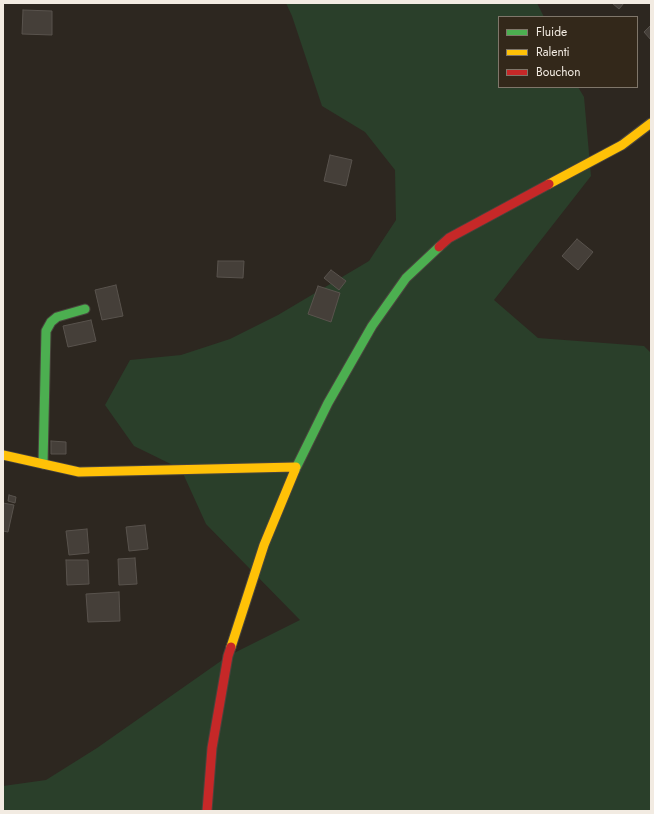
<!DOCTYPE html>
<html>
<head>
<meta charset="utf-8">
<style>
	body { margin:0 }
	#map { position:relative; width:654px; height:814px; overflow:hidden; background:#2d2720; font-family:Jost,sans-serif }
	canvas { display:block }
	.frame { position:absolute; inset:0; border:4px solid #f2ebe2; pointer-events:none }
	.legend { position:absolute; left:498px; top:16px; width:140px; height:72px; box-sizing:border-box; background:#33281a; border:1px solid #7f766a; margin:0; padding:5px 7px; list-style:none; font-size:12px; color:#f2ebe2 }
	.legend li { display:flex; align-items:center; gap:8px; height:20px }
	.legend b { width:20px; border:1px solid #7f766a }
</style>
</head>
<body>
<div id="map">
<canvas width="654" height="814"></canvas>
<div class="frame"></div>
<ul class="legend">
<li><b style="height:5px;background:#4caf50"></b>Fluide</li>
<li><b style="height:5px;background:#ffc107"></b>Ralenti</li>
<li><b style="height:5px;background:#c62828"></b>Bouchon</li>
</ul>
</div>
<script>
const ctx = document.querySelector('canvas').getContext('2d');
ctx.lineJoin = 'round';
function paint(path, color) { ctx.fillStyle = color; ctx.fill(path, 'evenodd'); }
const shape = rows => new Path2D(rows.map(r => 'M' + r).join(''));
function stroke(path, color, width, dash) { ctx.strokeStyle = color; ctx.lineWidth = width; ctx.lineCap = dash ? 'butt' : 'round'; ctx.setLineDash(dash || []); ctx.stroke(path); }
paint(shape([
	[286,3,537,3,544,17,499,17,499,87,578,87,584,97,591,176,494,300,538,338,644,346,651,353,651,811,3,811,3,786,46,780,97,748,228,656,300,620,206,524,181,469,134,446,105,405,130,360,181,355,230,339,278,315,369,261,396,220,395,170,365,132,322,106,292,16]
]), '#2a3f2a');
const building = shape([
	[612,3,624,3,619,9,612,3],
	[23,10,52,11,52,35,22,34,23,10],
	[651,25,651,40,644,32,651,25],
	[330,155,352,160,346,186,324,181,330,155],
	[577,239,593,252,578,270,562,256,577,239],
	[218,261,244,261,243,278,217,277,218,261],
	[331,270,346,281,339,290,324,278,331,270],
	[116,285,123,316,102,320,95,290,116,285],
	[318,286,340,293,331,322,308,314,318,286],
	[91,320,96,341,68,347,63,326,91,320],
	[51,441,66,442,66,454,51,454,51,441],
	[9,495,16,497,15,503,8,501,9,495],
	[3,503,14,505,8,532,3,531,3,503],
	[145,525,148,549,129,551,126,527,145,525],
	[87,529,89,553,69,555,66,531,87,529],
	[135,558,137,584,119,585,118,559,135,558],
	[66,560,88,560,89,584,67,585,66,560],
	[119,592,120,621,88,622,86,594,119,592]
]);
paint(building, '#453f39');
stroke(building, '#59534d', 1);
const fast = shape([
	[43,464,46,331,51,322,57,317,85,309],
	[295,470,328,403,372,326,406,278,439,247]
]);
const slow = shape([
	[549,184,622,145,651,123],
	[3,455,79,472,296,467],
	[231,647,264,545,295,470]
]);
const jam = shape([
	[439,247,449,238,549,184],
	[207,811,212,748,228,656,231,647]
]);
stroke(fast, '#49443d', 11);
stroke(slow, '#49443d', 11);
stroke(jam, '#49443d', 11);
stroke(fast, '#4caf50', 9);
stroke(slow, '#ffc107', 9);
stroke(jam, '#c62828', 9);
</script>
</body>
</html>
